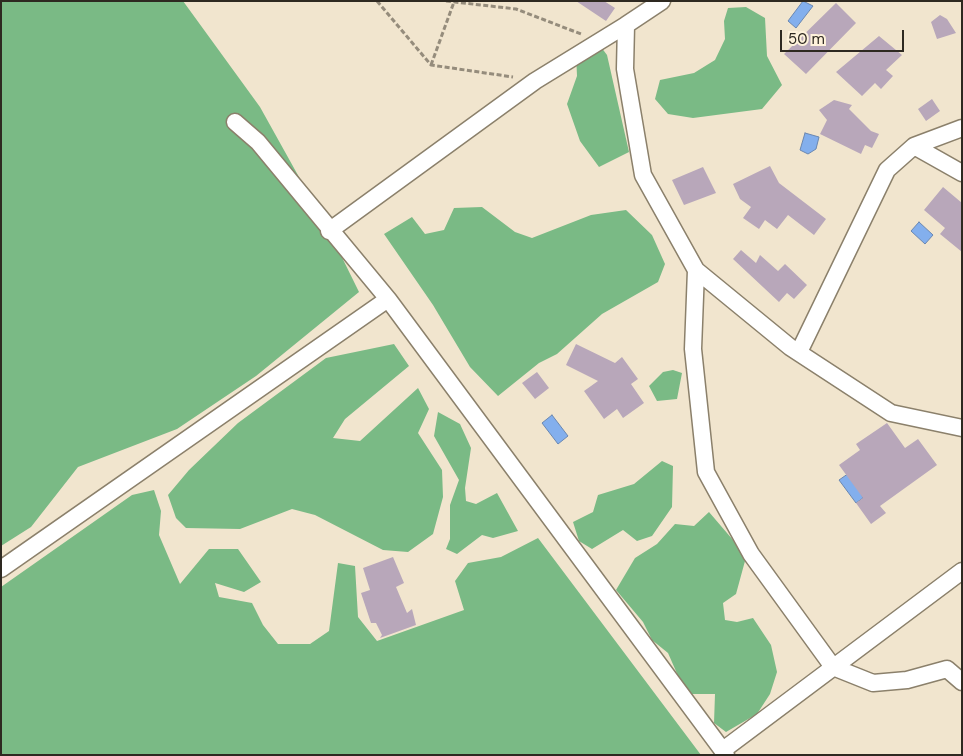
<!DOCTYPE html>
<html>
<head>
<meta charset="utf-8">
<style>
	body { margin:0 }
	#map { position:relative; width:963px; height:756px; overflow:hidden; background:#f1e5ce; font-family:"DM Sans",sans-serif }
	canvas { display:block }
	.frame { position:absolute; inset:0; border:2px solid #2e2921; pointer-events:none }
	.scale { position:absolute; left:780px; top:30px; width:124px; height:22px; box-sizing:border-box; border:2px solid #2e2921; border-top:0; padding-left:6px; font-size:15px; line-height:18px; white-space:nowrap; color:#2e2921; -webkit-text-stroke:4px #fef2db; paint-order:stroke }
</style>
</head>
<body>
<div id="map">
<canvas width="963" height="756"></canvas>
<div class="frame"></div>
<div class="scale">50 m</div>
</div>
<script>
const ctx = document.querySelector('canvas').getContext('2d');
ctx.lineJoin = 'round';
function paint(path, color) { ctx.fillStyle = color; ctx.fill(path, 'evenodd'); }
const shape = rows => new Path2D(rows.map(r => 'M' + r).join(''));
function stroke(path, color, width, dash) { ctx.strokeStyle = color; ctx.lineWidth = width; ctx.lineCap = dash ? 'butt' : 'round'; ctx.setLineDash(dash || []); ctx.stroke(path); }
paint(shape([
	[1,1,183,1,260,107,329,231,359,292,256,376,177,429,78,467,31,527,1,546],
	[746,7,765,18,767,56,782,85,762,109,693,118,668,114,655,99,660,80,694,73,715,60,725,39,724,21,728,8],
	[601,47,607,55,629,152,599,167,580,141,567,104,577,76,576,53],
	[482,207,515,232,532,238,591,215,626,210,652,235,665,264,658,282,602,314,557,354,539,363,498,396,470,367,433,305,384,234,412,217,425,234,444,230,454,208],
	[394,344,409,366,345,419,333,438,360,441,418,388,429,409,418,433,442,470,443,497,433,534,408,552,383,550,315,515,292,509,240,529,186,528,176,518,168,495,189,470,238,423,326,358],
	[673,370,682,373,677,399,657,401,649,386,663,372],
	[438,412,460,424,471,448,465,488,466,501,476,504,497,493,518,531,493,538,482,535,457,554,446,549,450,539,450,505,459,480,434,436],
	[662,461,673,466,672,507,652,536,637,541,623,530,592,549,579,541,573,522,593,512,598,495,634,484],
	[154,490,161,511,159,535,180,584,209,549,238,549,261,582,244,592,215,583,219,597,252,603,263,625,278,644,310,644,329,631,338,563,355,566,358,617,377,641,464,610,455,581,468,563,501,557,538,538,701,755,1,755,1,587,132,495],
	[709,512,733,540,745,561,736,594,723,603,725,620,737,622,753,618,771,645,777,672,770,694,757,714,726,732,714,723,715,694,686,694,668,653,652,640,643,622,616,590,635,558,657,544,675,524,694,526]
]), '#7aba85');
const water = shape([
	[803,1,813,6,796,28,788,21,803,1],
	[805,133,819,137,816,149,808,154,800,150,805,133],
	[919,222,933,235,925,244,911,231,919,222],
	[552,415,568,436,558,444,542,423,552,415],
	[852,471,863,498,856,503,839,480,852,471]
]);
paint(water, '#83afed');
stroke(water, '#6a87b0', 1);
paint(shape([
	[576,1,604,1,615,8,606,21],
	[836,3,856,23,806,74,784,54],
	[940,15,947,19,956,33,937,39,931,22],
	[879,36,902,55,886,70,893,76,881,89,875,83,862,96,836,72],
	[932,99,940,111,926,121,918,109],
	[834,100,852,105,849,109,871,131,879,134,872,148,865,145,861,154,820,134,827,120,819,110],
	[770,166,779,183,826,219,814,235,788,215,777,229,765,220,759,229,743,218,751,207,740,199,733,184],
	[703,167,716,193,684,205,672,180],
	[943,187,962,203,962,252,940,234,945,228,924,210],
	[741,250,756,263,760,255,778,271,785,264,807,285,794,299,787,293,779,302,733,259],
	[576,344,615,363,622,357,638,379,631,384,644,403,623,418,617,409,604,419,584,391,598,381,566,365],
	[537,372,549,388,535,399,522,383],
	[887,423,905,448,918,439,937,465,880,506,886,513,871,524,856,503,863,498,839,465,860,450,856,444],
	[393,557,404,583,396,587,407,613,412,609,416,625,380,638,382,635,376,623,371,623,361,593,370,590,363,568]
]), '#b8a7ba');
const minor = shape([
	[662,1,626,25,625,69,643,175,696,270,790,347,891,413,962,428],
	[235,122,258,142,388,299,726,755],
	[914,146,962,173],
	[329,231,535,81,626,25],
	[696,270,693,349,706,472,751,554,833,667,873,683,907,680,947,669,962,682],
	[799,352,887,170,914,146,962,128],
	[1,569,388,299],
	[723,750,962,571]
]);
stroke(minor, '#8b806b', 19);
stroke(shape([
	[377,1,431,65,513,77],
	[446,1,516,9,581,34],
	[431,65,454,2]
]), '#958c7c', 3, [5, 2.5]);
stroke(minor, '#fff', 16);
</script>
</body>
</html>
